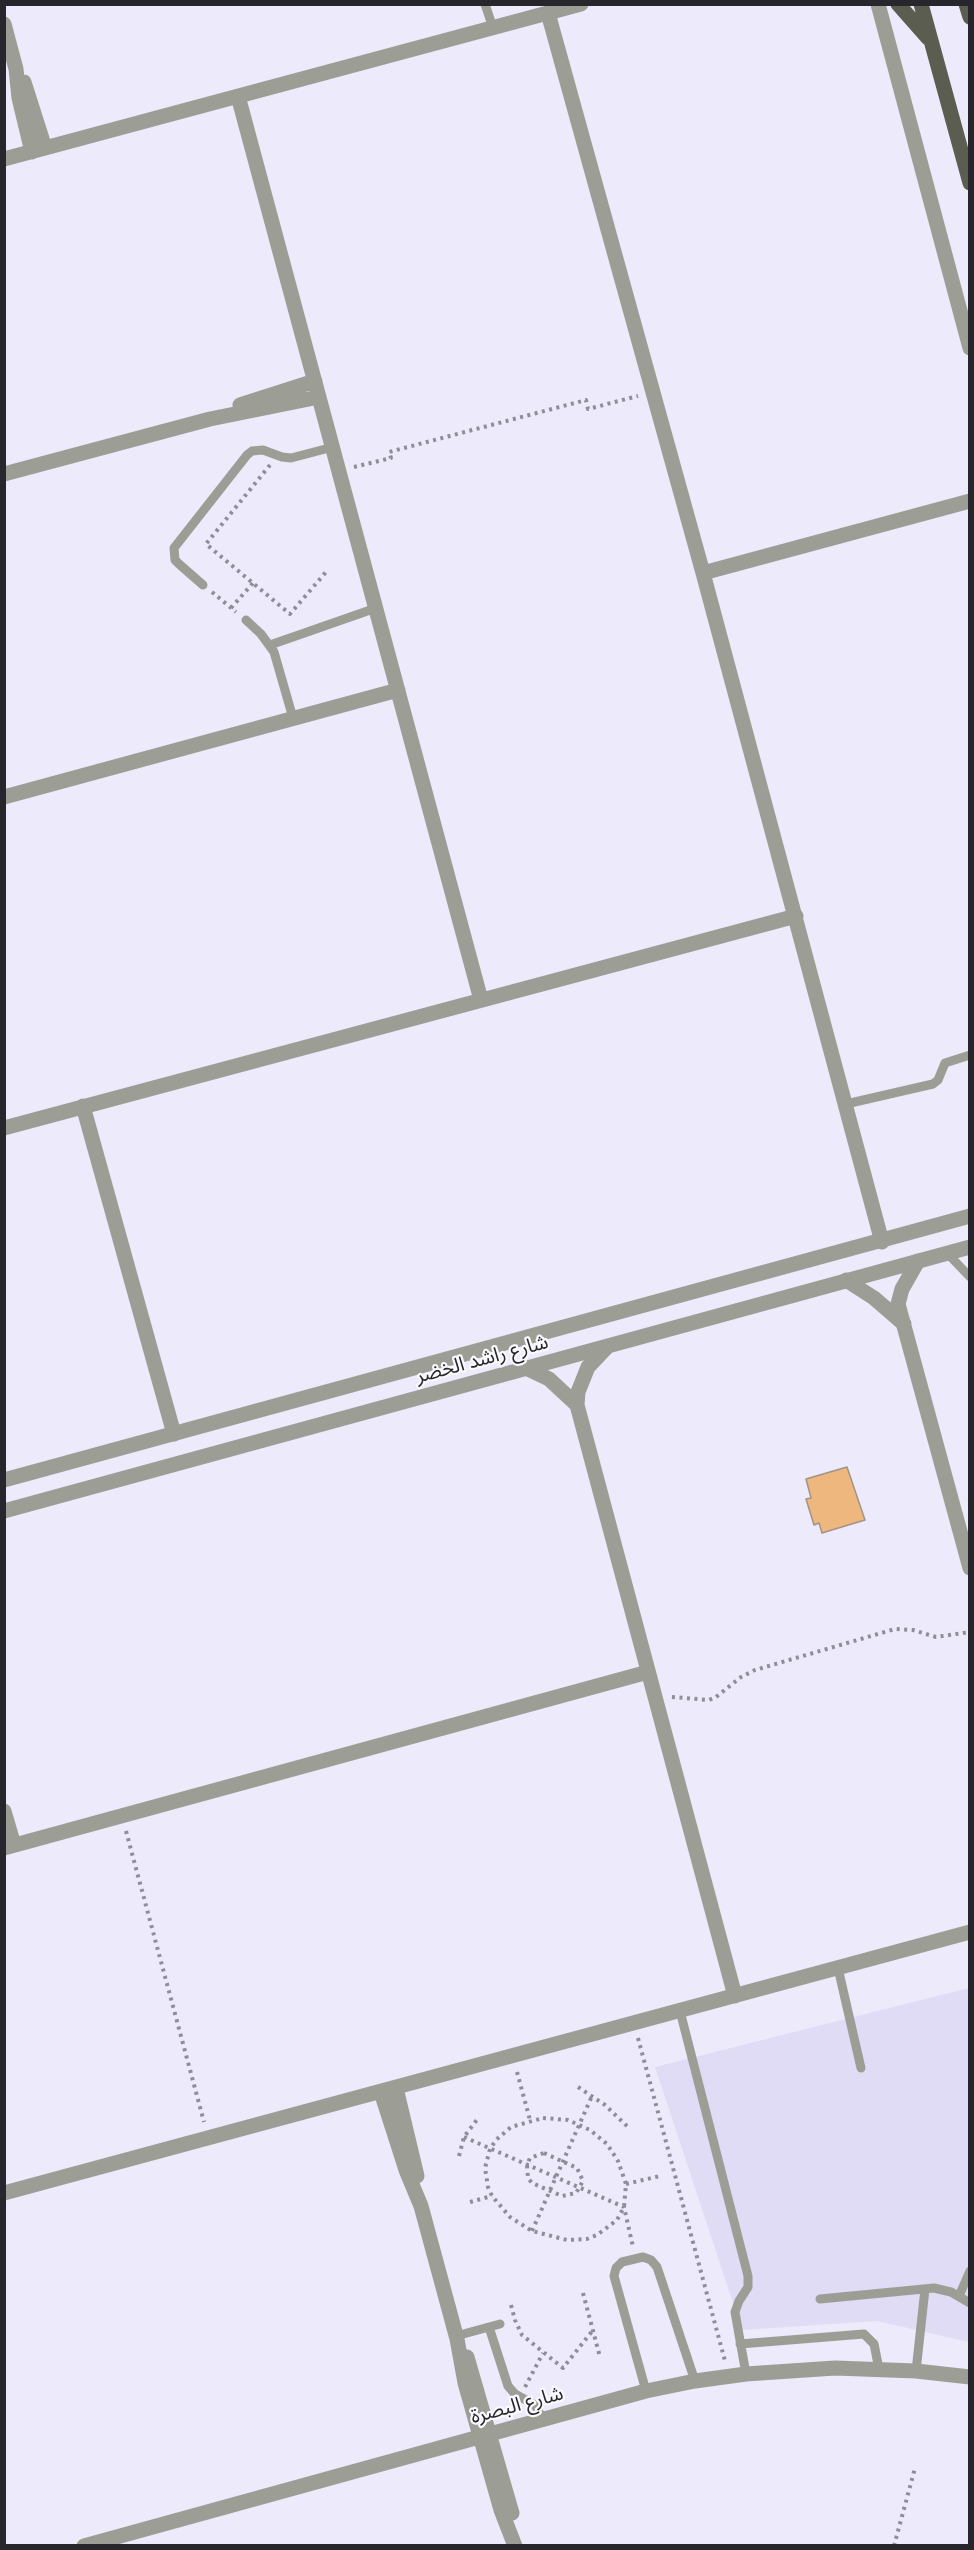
<!DOCTYPE html>
<html>
<head>
<meta charset="utf-8">
<style>
	body { margin:0 }
	#map { position:relative; width:974px; height:2550px; overflow:hidden; background:#edeafb; font-family:"Playfair Display",serif }
	canvas { display:block }
	.frame { position:absolute; inset:0; border:6px solid #27262c; pointer-events:none }
</style>
</head>
<body>
<div id="map">
<canvas width="974" height="2550"></canvas>
<div class="frame"></div>
</div>
<script>
const ctx = document.querySelector('canvas').getContext('2d');
ctx.lineJoin = 'round';
function paint(path, color) { ctx.fillStyle = color; ctx.fill(path, 'evenodd'); }
const shape = rows => new Path2D(rows.map(r => 'M' + r).join(''));
function stroke(path, color, width, dash) { ctx.strokeStyle = color; ctx.lineWidth = width; ctx.lineCap = dash ? 'butt' : 'round'; ctx.setLineDash(dash || []); ctx.stroke(path); }
function drawText(font, color, halo, rows, align = 'center') {
  ctx.font = font + ' "Playfair Display","Noto Sans Arabic",serif'; ctx.lineWidth = 4.5; ctx.setLineDash([]); ctx.textBaseline = 'middle'; ctx.strokeStyle = halo; ctx.fillStyle = color; for (const [text, x, y, turn = 0] of rows) {
    ctx.save(); ctx.translate(x, y); ctx.rotate((+turn || 0) * Math.PI / 180); ctx.textAlign = isNaN(turn) ? turn : align; if (halo) ctx.strokeText(text, 0, 0); ctx.fillText(text, 0, 0); ctx.restore();
  }
}
paint(shape([
	[969,1988,969,2342,877,2321,742,2330,655,2067]
]), '#e0dcf5');
const building = shape([
	[847,1467,865,1520,822,1533,819,1523,814,1525,806,1499,811,1498,806,1479,847,1467]
]);
paint(building, '#eeb77e');
stroke(building, '#a09387', 1.5);
stroke(shape([
	[270,465,206,544,290,614,326,572],
	[354,467,391,458,389,452,586,400,588,409,638,396],
	[212,592,236,612],
	[231,608,253,583],
	[672,1697,709,1700,716,1697,741,1677,755,1670,895,1629,913,1630,936,1637,970,1632],
	[126,1831,204,2122],
	[638,2038,725,2361],
	[517,2072,530,2120],
	[578,2087,605,2105,629,2128],
	[543,2118,568,2120,590,2130,607,2144,618,2161,626,2184,624,2207,617,2220,597,2235,587,2239,567,2240,532,2231,510,2217,492,2196,488,2187,485,2168,490,2149,496,2140,511,2127,543,2118],
	[464,2137,624,2207,633,2247],
	[544,2153,577,2168,583,2181,576,2193,562,2196,532,2183,528,2178,527,2165,530,2158,544,2153],
	[459,2156,464,2137,479,2117],
	[626,2184,660,2176],
	[470,2202,492,2196],
	[532,2231,592,2096],
	[583,2293,600,2357],
	[511,2305,515,2320,522,2335,563,2368,593,2330],
	[525,2387,543,2353],
	[894,2546,915,2468]
]), '#8f8d98', 4, [3, 4.5]);
stroke(shape([
	[485,4,493,28],
	[203,585,179,564,175,560,174,548,247,455,252,451,263,450,282,457,291,458,333,447],
	[246,620,261,634,274,652,293,718],
	[270,645,376,608],
	[846,1104,933,1084,938,1080,945,1063,970,1055],
	[947,1253,970,1277],
	[838,1968,861,2068],
	[680,2011,748,2276,748,2287,739,2301,735,2312,746,2374],
	[959,2296,970,2271],
	[820,2299,934,2288,951,2292,970,2303],
	[489,2327,508,2386,515,2394,535,2405,543,2419],
	[456,2336,500,2324],
	[740,2344,864,2334,874,2344,879,2369],
	[916,2371,925,2289],
	[646,2391,614,2276,616,2268,622,2262,643,2257,651,2260,657,2267,695,2381]
]), '#9c9e96', 9);
stroke(shape([
	[878,4,970,348],
	[548,13,703,573,882,1242],
	[4,24,16,69,19,98,32,152],
	[24,82,45,148],
	[238,96,481,1000],
	[4,159,581,4],
	[240,405,315,381],
	[4,474,210,419,319,397],
	[703,573,970,501],
	[4,797,398,690],
	[83,1106,174,1434],
	[4,1128,796,916],
	[918,1261,902,1289,898,1304,970,1568],
	[846,1280,874,1298,904,1324],
	[606,1348,588,1367,578,1392,577,1405,735,1996],
	[526,1368,549,1379,577,1405],
	[4,1811,14,1845],
	[4,1848,648,1672],
	[396,2088,417,2176],
	[381,2092,406,2170,421,2206,457,2339,465,2383,501,2510,515,2546],
	[4,2193,970,1932],
	[467,2357,512,2513],
	[84,2546,646,2391,695,2381,746,2374,835,2368,916,2371,970,2377]
]), '#9c9e96', 15);
stroke(shape([
	[4,1480,970,1216],
	[4,1511,970,1247]
]), '#9c9e96', 15);
stroke(shape([
	[898,4,928,38],
	[921,4,970,183],
	[966,4,970,17]
]), '#5b5d51', 15);
drawText('20px', '#27262c', '#faf9fd', [
	["شارع راشد الخضر",482,1359,-15],
	["شارع البصرة",517,2405,-15]
]);
</script>
</body>
</html>
